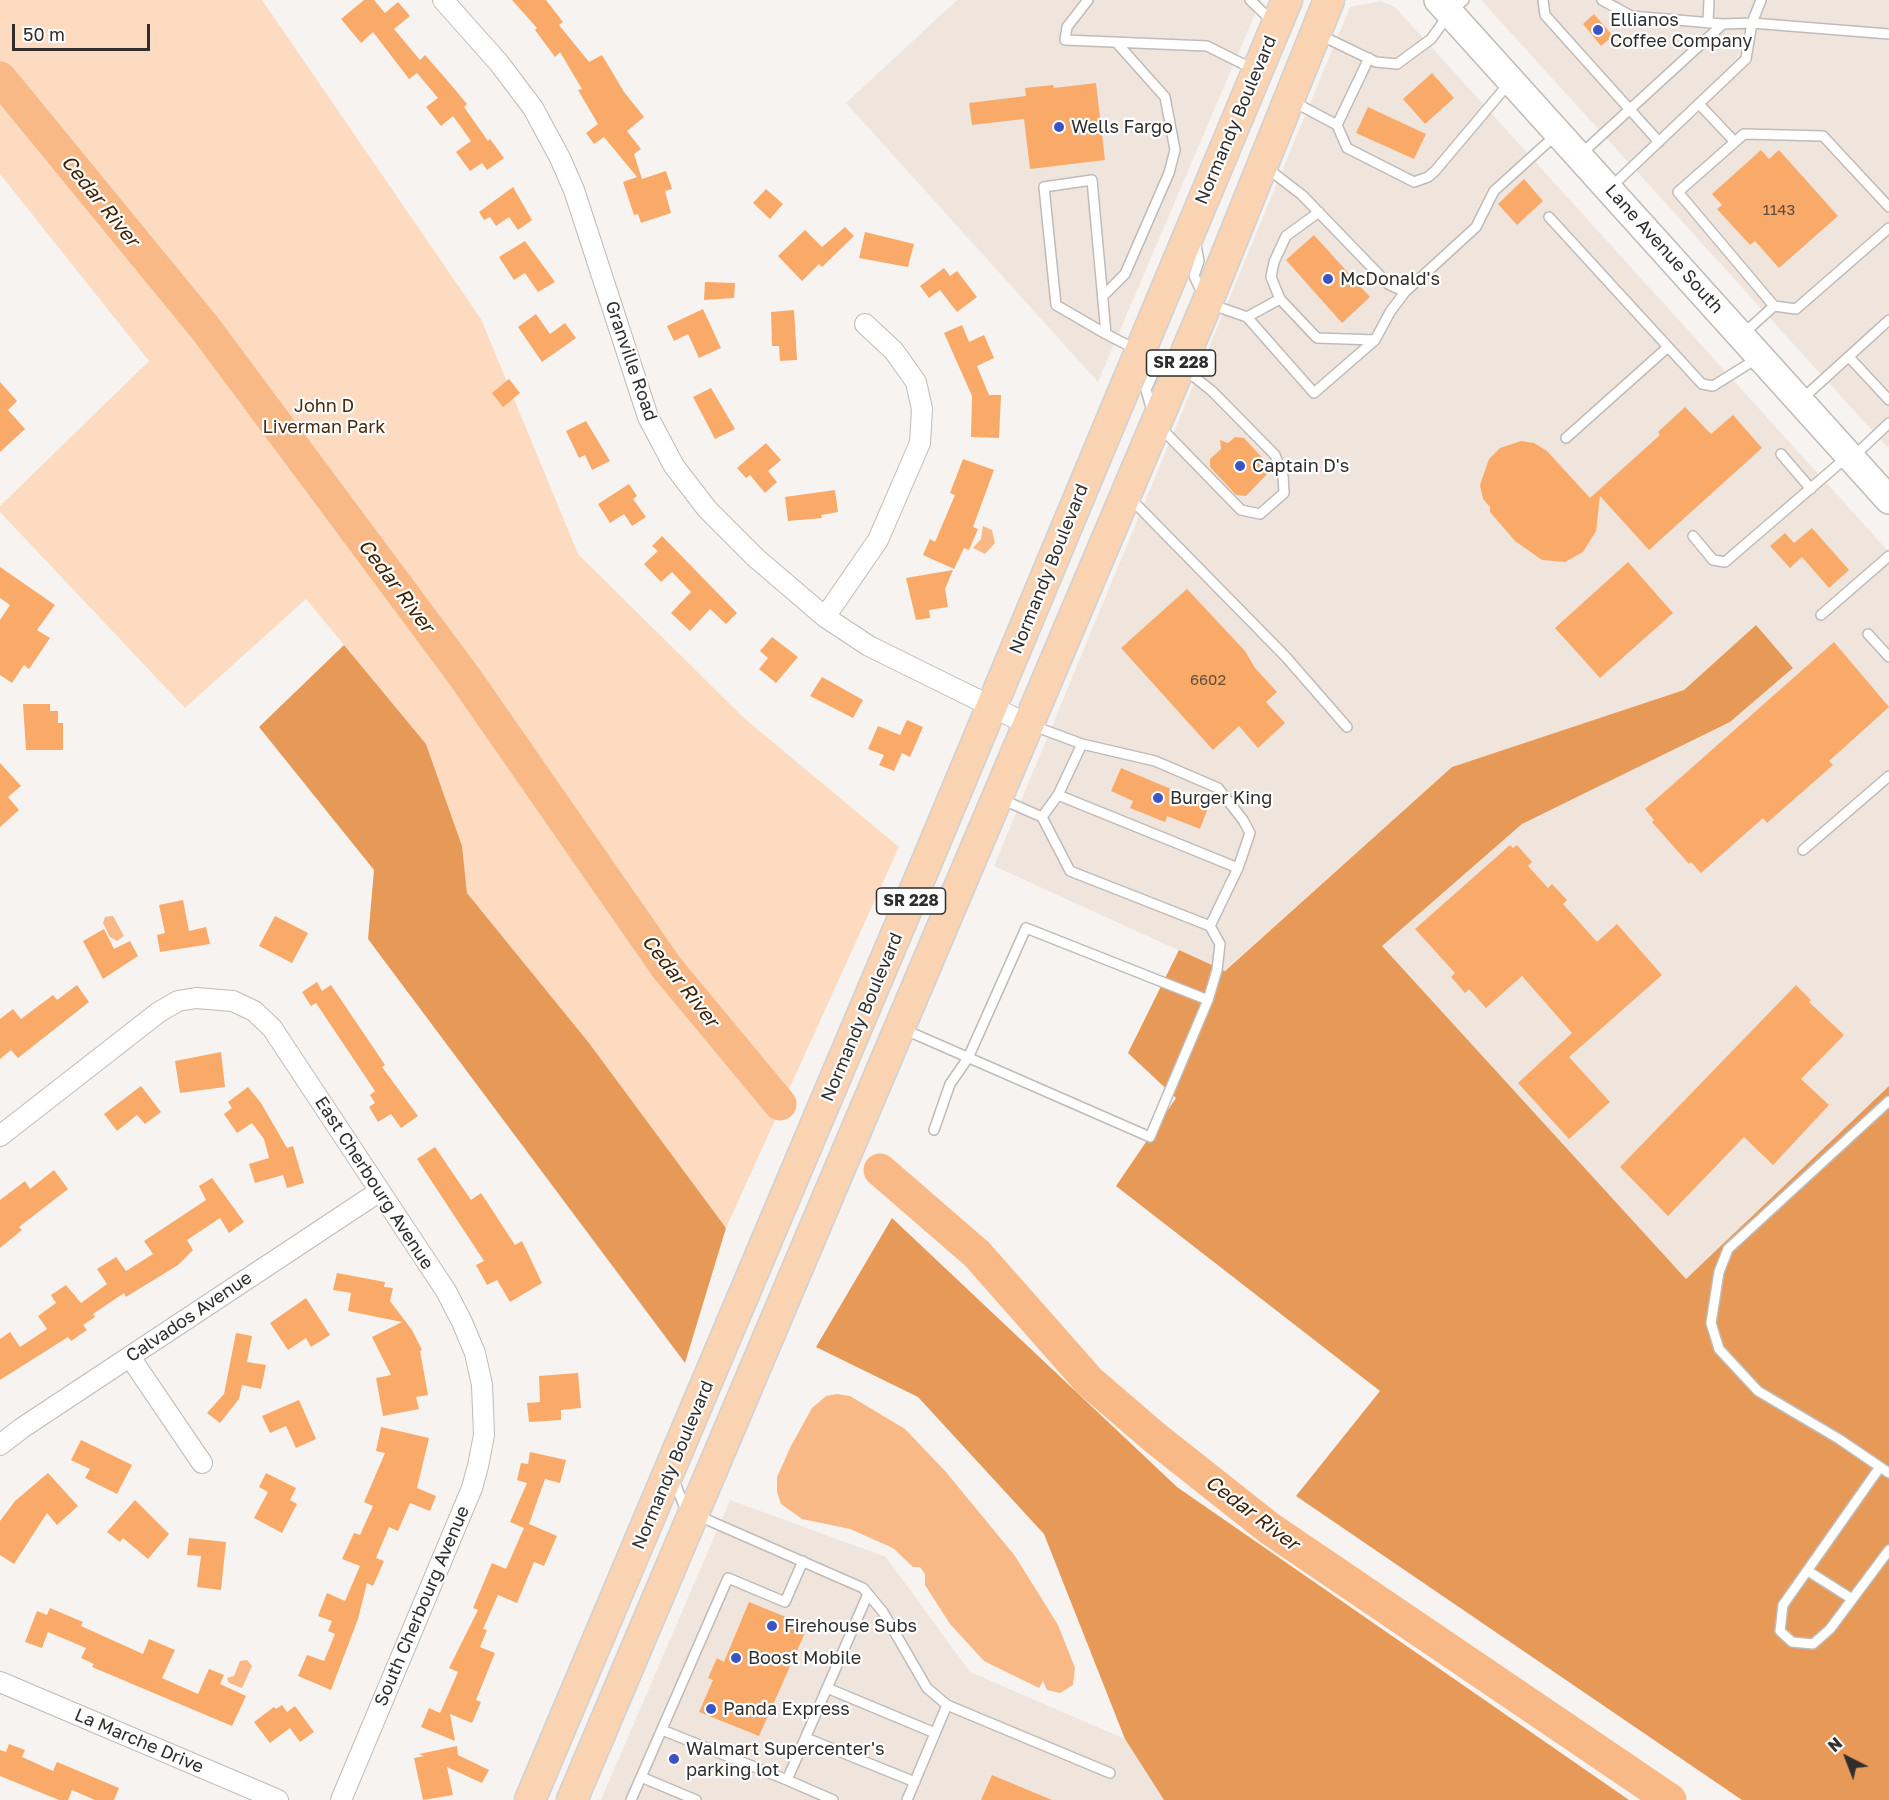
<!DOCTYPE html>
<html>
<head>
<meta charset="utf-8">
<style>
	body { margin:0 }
	#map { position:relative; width:1889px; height:1800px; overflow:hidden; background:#f7f3f0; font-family:"Golos Text",sans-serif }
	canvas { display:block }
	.north { position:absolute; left:1817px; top:1728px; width:60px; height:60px; -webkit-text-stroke:4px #fff; paint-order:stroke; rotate:318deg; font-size:16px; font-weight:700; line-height:24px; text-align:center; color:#2f2e2d }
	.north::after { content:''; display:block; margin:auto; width:21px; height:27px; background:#2f2e2d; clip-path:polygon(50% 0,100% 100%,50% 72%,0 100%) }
	.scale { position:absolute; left:12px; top:24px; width:138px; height:27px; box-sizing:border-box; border:3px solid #2f2e2d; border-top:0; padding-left:8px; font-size:18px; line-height:21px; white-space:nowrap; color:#2f2e2d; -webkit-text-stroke:4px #fff; paint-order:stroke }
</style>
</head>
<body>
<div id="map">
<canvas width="1889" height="1800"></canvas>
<div class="north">N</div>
<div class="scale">50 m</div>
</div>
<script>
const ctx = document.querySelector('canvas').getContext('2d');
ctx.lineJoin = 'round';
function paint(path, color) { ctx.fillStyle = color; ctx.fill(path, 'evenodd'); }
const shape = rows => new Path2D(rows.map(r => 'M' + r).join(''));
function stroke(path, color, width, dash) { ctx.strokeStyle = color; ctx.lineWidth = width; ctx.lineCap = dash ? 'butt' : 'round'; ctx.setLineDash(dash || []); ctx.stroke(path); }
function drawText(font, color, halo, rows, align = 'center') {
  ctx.font = font + ' "Golos Text",sans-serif'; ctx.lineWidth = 4.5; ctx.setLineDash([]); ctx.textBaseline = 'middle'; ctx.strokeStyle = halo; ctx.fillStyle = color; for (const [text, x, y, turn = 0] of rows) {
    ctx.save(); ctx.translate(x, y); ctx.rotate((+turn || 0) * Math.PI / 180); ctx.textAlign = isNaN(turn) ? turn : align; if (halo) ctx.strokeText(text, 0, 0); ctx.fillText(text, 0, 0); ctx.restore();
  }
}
paint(shape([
	[957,0,1261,0,1098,382,846,103],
	[1481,0,1889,0,1889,445,1887,447],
	[1381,1,1395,7,1889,552,1889,1086,1686,1279,1382,946,1522,824,1730,722,1793,669,1756,625,1684,690,1452,767,1224,971,994,866,1350,7],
	[730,1500,886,1557,970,1672,1125,1739,1164,1800,601,1800]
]), '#f0e5dd');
paint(shape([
	[0,0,262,0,481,319,578,554,745,719,899,847,726,1228,589,1043,467,893,462,846,426,744,306,599,185,708,0,512,0,506,149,361,0,174]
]), '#fcdbc0');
paint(shape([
	[1756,625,1793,668,1730,722,1522,824,1382,946,1686,1279,1889,1086,1889,1800,1742,1800,1296,1496,1380,1391,1116,1186,1176,1098,1128,1053,1179,950,1225,971,1452,767,1684,690],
	[344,645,426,744,462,846,467,893,589,1043,726,1228,685,1363,368,939,374,870,259,727],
	[892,1218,1177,1487,1629,1800,1164,1800,1125,1739,1044,1534,918,1397,816,1347]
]), '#e79957');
paint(shape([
	[983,526,992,530,995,543,985,554,973,548,981,539],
	[113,916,124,936,117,941,110,937,103,923,105,917],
	[837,1394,850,1396,905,1429,946,1472,1015,1556,1058,1625,1075,1668,1073,1685,1060,1693,1047,1690,1043,1681,1039,1688,984,1661,950,1624,925,1585,925,1574,920,1567,913,1567,893,1548,850,1529,802,1519,781,1504,777,1492,777,1477,791,1446,812,1408,826,1396],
	[247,1660,252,1666,242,1688,229,1683,227,1678,234,1676,240,1661]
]), '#f8b986');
stroke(shape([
	[0,78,205,328,464,676,667,968,780,1104],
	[880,1170,977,1254,1089,1381,1154,1437,1269,1528,1670,1800]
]), '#f8b986', 33);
paint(shape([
	[364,0,374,0,385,13,398,2,410,16,394,29,420,60,425,55,446,79,467,104,464,107,488,141,490,139,504,158,487,170,482,163,470,171,456,152,471,141,453,116,441,126,426,107,438,98,417,73,409,79,373,32,361,43,341,19],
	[512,0,546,0,563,22,559,25,589,62,602,55,624,92,644,117,627,131,641,149,634,154,642,179,666,171,672,189,665,191,671,213,641,223,638,214,634,215,623,182,637,177,604,137,594,144,586,133,598,124,578,90,582,89,560,52,555,57,535,30,537,28],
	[1594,14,1613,36,1601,46,1583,24],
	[1432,73,1454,98,1425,124,1403,99],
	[1096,83,1105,160,1030,169,1024,119,972,125,969,103,1026,96,1025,88,1053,85,1054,88],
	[1368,107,1426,134,1414,159,1356,133],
	[1761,150,1769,159,1779,150,1838,216,1779,268,1755,241,1750,245,1717,209,1722,205,1712,194],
	[1524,179,1543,201,1517,225,1498,204],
	[513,187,532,220,518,230,509,217,496,226,490,217,484,220,479,212],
	[766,189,783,204,770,219,753,203],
	[845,227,854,236,822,267,819,264,802,281,778,256,805,230,822,247],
	[865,232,914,244,908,267,859,258],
	[1314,235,1370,297,1342,323,1286,260],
	[525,241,555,282,538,292,525,273,514,280,499,257],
	[944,268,950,276,957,271,977,297,957,312,940,290,929,298,920,286],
	[705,282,735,283,734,298,704,300],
	[703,309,721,348,699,358,688,334,674,341,667,326],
	[794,310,797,360,780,361,779,346,772,346,771,312],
	[536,314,550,334,565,323,576,338,542,362,518,327],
	[962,325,969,342,984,335,994,358,977,366,989,395,1001,395,999,438,971,437,972,396,944,333],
	[509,379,520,393,503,407,492,393],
	[0,382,17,401,8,410,25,429,0,452],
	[711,388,735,429,715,439,693,397],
	[1685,407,1711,434,1733,415,1762,448,1649,550,1600,496,1596,531,1583,552,1565,562,1542,560,1515,541,1490,512,1490,507,1483,499,1480,485,1489,459,1500,448,1521,441,1534,443,1547,451,1590,498,1660,435,1658,432],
	[586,421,610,461,592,470,585,455,579,458,566,431],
	[1235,437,1244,438,1269,465,1269,472,1246,496,1236,495,1210,467,1210,459,1221,449,1220,440,1228,443],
	[766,443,781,460,768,471,777,482,765,493,750,475,746,478,737,468],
	[963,459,994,470,973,527,978,529,969,550,964,548,954,569,923,555,930,539,935,542,955,495,950,493],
	[629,484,637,496,633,499,646,517,632,526,624,514,610,523,598,504],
	[835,490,838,512,821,515,822,518,788,521,785,497],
	[1812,528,1849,570,1829,588,1802,557,1790,568,1770,546,1785,533,1794,543],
	[662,536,737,613,726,624,710,609,690,631,671,613,691,592,672,572,661,582,644,564,658,551,652,546],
	[1628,562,1673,613,1600,678,1555,628],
	[0,567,55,605,37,630,50,638,29,669,24,665,12,683,0,675,0,620,10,605,0,598],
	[953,570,945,589,948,607,929,610,930,618,916,620,906,578],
	[1187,589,1245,651,1255,668,1277,692,1266,702,1285,723,1258,748,1239,726,1213,750,1121,648],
	[772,637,798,657,776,683,759,669,768,658,760,651],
	[1834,642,1889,707,1829,761,1833,765,1767,823,1763,818,1701,873,1691,862,1689,864,1674,847,1652,822,1654,820,1645,809],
	[822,677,863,700,853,718,810,696],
	[23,704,50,704,50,711,58,711,58,723,63,723,63,750,26,750],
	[907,720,923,727,910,757,902,753,894,771,879,765,884,755,868,749,878,726,900,735],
	[0,763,21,786,8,797,19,810,0,827],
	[1121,768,1209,805,1200,829,1167,816,1165,822,1130,808,1133,801,1111,791],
	[1510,845,1513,848,1517,845,1532,862,1528,866,1548,888,1552,884,1567,900,1563,904,1597,942,1617,924,1662,975,1569,1057,1610,1102,1569,1139,1518,1083,1572,1033,1522,976,1486,1008,1469,989,1465,993,1451,977,1455,973,1415,929],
	[183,900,189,931,206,927,210,944,160,952,157,935,165,933,159,905],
	[275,916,308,933,292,963,259,946],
	[104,929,114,949,130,941,138,956,103,979,83,941],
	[317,982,322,991,331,985,385,1065,382,1067,418,1116,401,1128,391,1114,378,1122,369,1107,375,1103,370,1095,375,1091,316,1003,311,1006,302,992],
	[77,985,89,1002,18,1058,11,1050,0,1059,0,1019,13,1009,21,1019,53,995,57,1000],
	[1796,985,1811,1000,1809,1002,1844,1035,1801,1079,1829,1105,1773,1165,1744,1137,1668,1216,1620,1167],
	[221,1052,225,1087,180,1093,175,1061],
	[141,1086,161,1112,145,1124,137,1115,117,1131,104,1114],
	[248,1087,261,1103,287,1148,293,1146,304,1183,287,1188,283,1175,255,1183,249,1164,269,1158,264,1139,252,1123,237,1133,224,1114,232,1108,228,1102],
	[435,1147,471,1200,481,1193,515,1245,522,1241,542,1283,510,1302,497,1280,487,1285,476,1265,484,1261,417,1159],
	[54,1170,68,1189,19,1227,22,1230,0,1248,0,1200,25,1181,30,1189],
	[212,1178,244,1222,229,1233,220,1218,187,1240,193,1250,178,1265,126,1297,124,1293,93,1314,95,1317,83,1325,87,1330,71,1341,68,1337,0,1380,0,1339,10,1332,20,1347,47,1329,38,1316,56,1303,51,1295,66,1285,81,1303,107,1284,97,1269,116,1257,126,1271,153,1254,144,1241,206,1200,199,1186],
	[337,1273,385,1282,384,1287,393,1288,390,1301,412,1330,422,1350,420,1351,428,1395,416,1397,419,1409,383,1416,376,1378,391,1375,372,1337,402,1322,348,1311,351,1293,333,1290],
	[306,1298,330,1335,311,1347,306,1338,288,1350,270,1323],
	[236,1333,252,1336,247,1362,266,1365,261,1389,242,1385,239,1399,220,1423,207,1413,224,1394],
	[578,1373,581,1408,561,1410,561,1420,529,1422,527,1403,540,1402,539,1376],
	[299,1400,316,1439,296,1448,286,1426,270,1433,262,1416],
	[381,1427,429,1438,417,1488,436,1496,430,1511,410,1503,398,1531,389,1527,376,1558,384,1561,373,1586,367,1583,358,1619,331,1690,298,1676,307,1655,324,1661,335,1634,328,1631,332,1621,318,1616,327,1593,345,1601,360,1566,342,1559,354,1533,360,1535,373,1506,364,1502,385,1453,376,1451],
	[81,1440,132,1465,117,1494,85,1478,90,1469,71,1460],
	[530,1452,566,1460,560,1483,545,1479,529,1524,557,1536,544,1566,534,1562,517,1603,498,1595,483,1629,487,1630,480,1647,495,1653,476,1700,481,1702,472,1723,450,1714,455,1741,421,1727,429,1708,440,1713,458,1672,449,1668,478,1610,473,1608,492,1563,506,1569,524,1528,510,1522,527,1483,517,1480,521,1463,528,1464],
	[48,1473,78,1506,57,1525,47,1513,14,1564,0,1555,0,1521,15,1501],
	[266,1473,296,1488,290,1500,297,1504,282,1533,254,1518,268,1492,259,1487],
	[135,1500,169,1534,148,1559,123,1538,120,1542,107,1532],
	[189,1538,226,1542,221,1590,197,1587,201,1556,187,1555],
	[749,1602,808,1626,759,1736,699,1712,713,1680,708,1678,717,1658,724,1662],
	[50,1608,83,1622,81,1626,143,1654,149,1639,175,1650,162,1678,198,1694,209,1669,224,1675,220,1684,246,1696,232,1726,92,1667,94,1664,81,1658,86,1648,48,1632,42,1648,25,1642,37,1611,47,1615],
	[282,1705,287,1712,295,1706,314,1732,300,1742,290,1728,270,1743,254,1722,274,1707,276,1709],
	[9,1744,25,1750,22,1757,53,1771,57,1762,119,1788,114,1800,95,1800,72,1790,68,1800,59,1800,0,1776,0,1750,6,1752],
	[457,1746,458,1755,489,1770,482,1783,447,1767,453,1795,423,1800,414,1758,424,1756,419,1754],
	[992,1775,1052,1800,981,1800]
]), '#f9aa68');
const lane = shape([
	[1088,0,1067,27,1065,40,1207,46,1253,69],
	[1250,0,1272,21],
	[1543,0,1545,15,1659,142],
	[1602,0,1631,16,1723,24],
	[1708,23,1709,0],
	[1320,35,1376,62,1397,64,1431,39,1450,13,1464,0],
	[1292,101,1337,125,1347,148,1414,182,1428,177,1435,171,1510,82],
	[1699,104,1734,141],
	[1337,125,1369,58],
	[1581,154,1723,24,1752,23,1889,34],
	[1267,168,1302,195,1388,284,1405,292],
	[1611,187,1746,59,1752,23,1761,0],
	[1889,207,1823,136,1744,134,1678,192,1774,306,1796,309,1889,228],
	[1319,212,1286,236,1274,262,1271,277,1280,299,1317,338,1375,340],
	[1549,217,1702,384,1713,386,1758,358],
	[1195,241,1199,261,1194,276,1207,303,1247,317,1314,393,1375,340,1390,312,1405,292,1476,227,1494,191,1557,134],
	[1103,296,1125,274,1169,173,1175,150,1165,97,1116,42],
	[1247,317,1280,299],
	[1106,334,1092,180,1044,187,1056,305,1106,334,1139,351,1154,372,1146,390,1152,411],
	[1743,334,1774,306],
	[1849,357,1889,400],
	[1802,399,1889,320],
	[1159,426,1241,510,1260,514,1284,493,1283,476,1275,455,1212,391,1193,376,1183,372],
	[1566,438,1668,347],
	[1781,454,1811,489],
	[1854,456,1889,423],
	[1129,497,1285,656,1347,727],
	[1693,536,1713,560,1725,562,1847,457],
	[1821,615,1889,556],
	[1868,634,1889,657],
	[1031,725,1082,744,1058,795],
	[1082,744,1155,761,1218,788,1243,820,1250,833,1238,868],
	[1001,799,1042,817,1070,871,1210,926,1238,868,1058,795,1042,817],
	[1803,850,1889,776],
	[903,1029,1150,1137,1208,1000],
	[1889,1101,1728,1249,1719,1272,1711,1323,1719,1349,1758,1391,1839,1439,1889,1473],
	[934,1130,950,1084,968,1058,1026,928,1208,1000,1217,970,1220,944,1210,926],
	[1880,1467,1783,1605,1780,1631,1792,1642,1813,1644,1830,1629,1889,1550],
	[674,1480,684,1506,694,1514,863,1588,883,1612,927,1688,947,1705,907,1800],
	[1808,1571,1852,1599],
	[827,1688,935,1733],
	[947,1705,1110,1773],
	[662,1730,787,1780,868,1594],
	[806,1738,915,1782],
	[641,1777,696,1800],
	[787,1780,833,1800],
	[631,1800,728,1578,785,1602,803,1561]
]);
const street = shape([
	[443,0,499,63,533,108,560,158,574,190,648,417,674,466,707,509,756,558,825,617,869,646,1027,724],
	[825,617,878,540,920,443,922,409,916,382,894,351,865,324],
	[0,1136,159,1012,178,1001,196,998,233,1001,254,1011,272,1028,446,1291,462,1322,475,1353,482,1385,484,1435,478,1466,472,1488,341,1800],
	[130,1357,202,1463],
	[0,1445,22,1428,380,1191],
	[0,1682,278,1800]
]);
const secondary = shape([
	[1438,0,1889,500]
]);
const primary = shape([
	[530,1800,925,866,1287,0],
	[572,1800,1207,303,1329,0]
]);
stroke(lane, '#bfbbb8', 12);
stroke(street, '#bfbbb8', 22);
stroke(secondary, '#bfbbb8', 30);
stroke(primary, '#d1d1d1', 33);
stroke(lane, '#fff', 9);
stroke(street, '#fff', 20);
stroke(secondary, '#fff', 27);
stroke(primary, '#fad3b3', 30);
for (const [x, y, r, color] of [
	[1598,30,6,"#3c53c6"],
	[1059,127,6,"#3c53c6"],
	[1328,279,6,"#3c53c6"],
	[1240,466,6,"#3c53c6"],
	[1158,798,6,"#3c53c6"],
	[772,1626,6,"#3c53c6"],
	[736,1658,6,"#3c53c6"],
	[711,1709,6,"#3c53c6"],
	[674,1759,6,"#3c53c6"]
]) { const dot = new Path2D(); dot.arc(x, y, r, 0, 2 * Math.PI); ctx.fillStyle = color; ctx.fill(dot); stroke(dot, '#fff', 2); }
drawText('15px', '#624d3c', null, [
	["1143",1779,210],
	["6602",1208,680]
]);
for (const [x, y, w] of [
	[1181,363,69],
	[911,901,69]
]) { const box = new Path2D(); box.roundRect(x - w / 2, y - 13, w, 26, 4.5); ctx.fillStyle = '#fff'; ctx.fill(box); stroke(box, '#2f2e2d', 1.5); }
drawText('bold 16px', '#2f2e2d', null, [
	["SR 228",1181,363],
	["SR 228",911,901]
]);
drawText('18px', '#2f2e2d', '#fff', [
	["Ellianos",1610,20],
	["Coffee Company",1610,41],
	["Wells Fargo",1071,127],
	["McDonald's",1340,279],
	["Captain D's",1252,466],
	["Burger King",1170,798],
	["Firehouse Subs",784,1626],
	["Boost Mobile",748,1658],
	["Panda Express",723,1709],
	["Walmart Supercenter's",686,1749],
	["parking lot",686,1770]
], 'left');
drawText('18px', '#2f2e2d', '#fff', [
	["Normandy Boulevard",1236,120,-67],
	["Lane Avenue South",1664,249,48],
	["Granville Road",631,361,71],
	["Normandy Boulevard",1049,569,-68],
	["Normandy Boulevard",862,1017,-67],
	["East Cherbourg Avenue",374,1183,57],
	["Calvados Avenue",189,1317,-34],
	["Normandy Boulevard",673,1465,-67],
	["South Cherbourg Avenue",422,1606,-67],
	["La Marche Drive",139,1741,23]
]);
drawText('18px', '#48290d', '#fff', [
	["John D",324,406],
	["Liverman Park",324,427]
]);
drawText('italic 20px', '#3f2104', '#fff', [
	["Cedar River",100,201,51],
	["Cedar River",396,586,53],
	["Cedar River",680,981,52],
	["Cedar River",1252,1513,37]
]);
</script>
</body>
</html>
